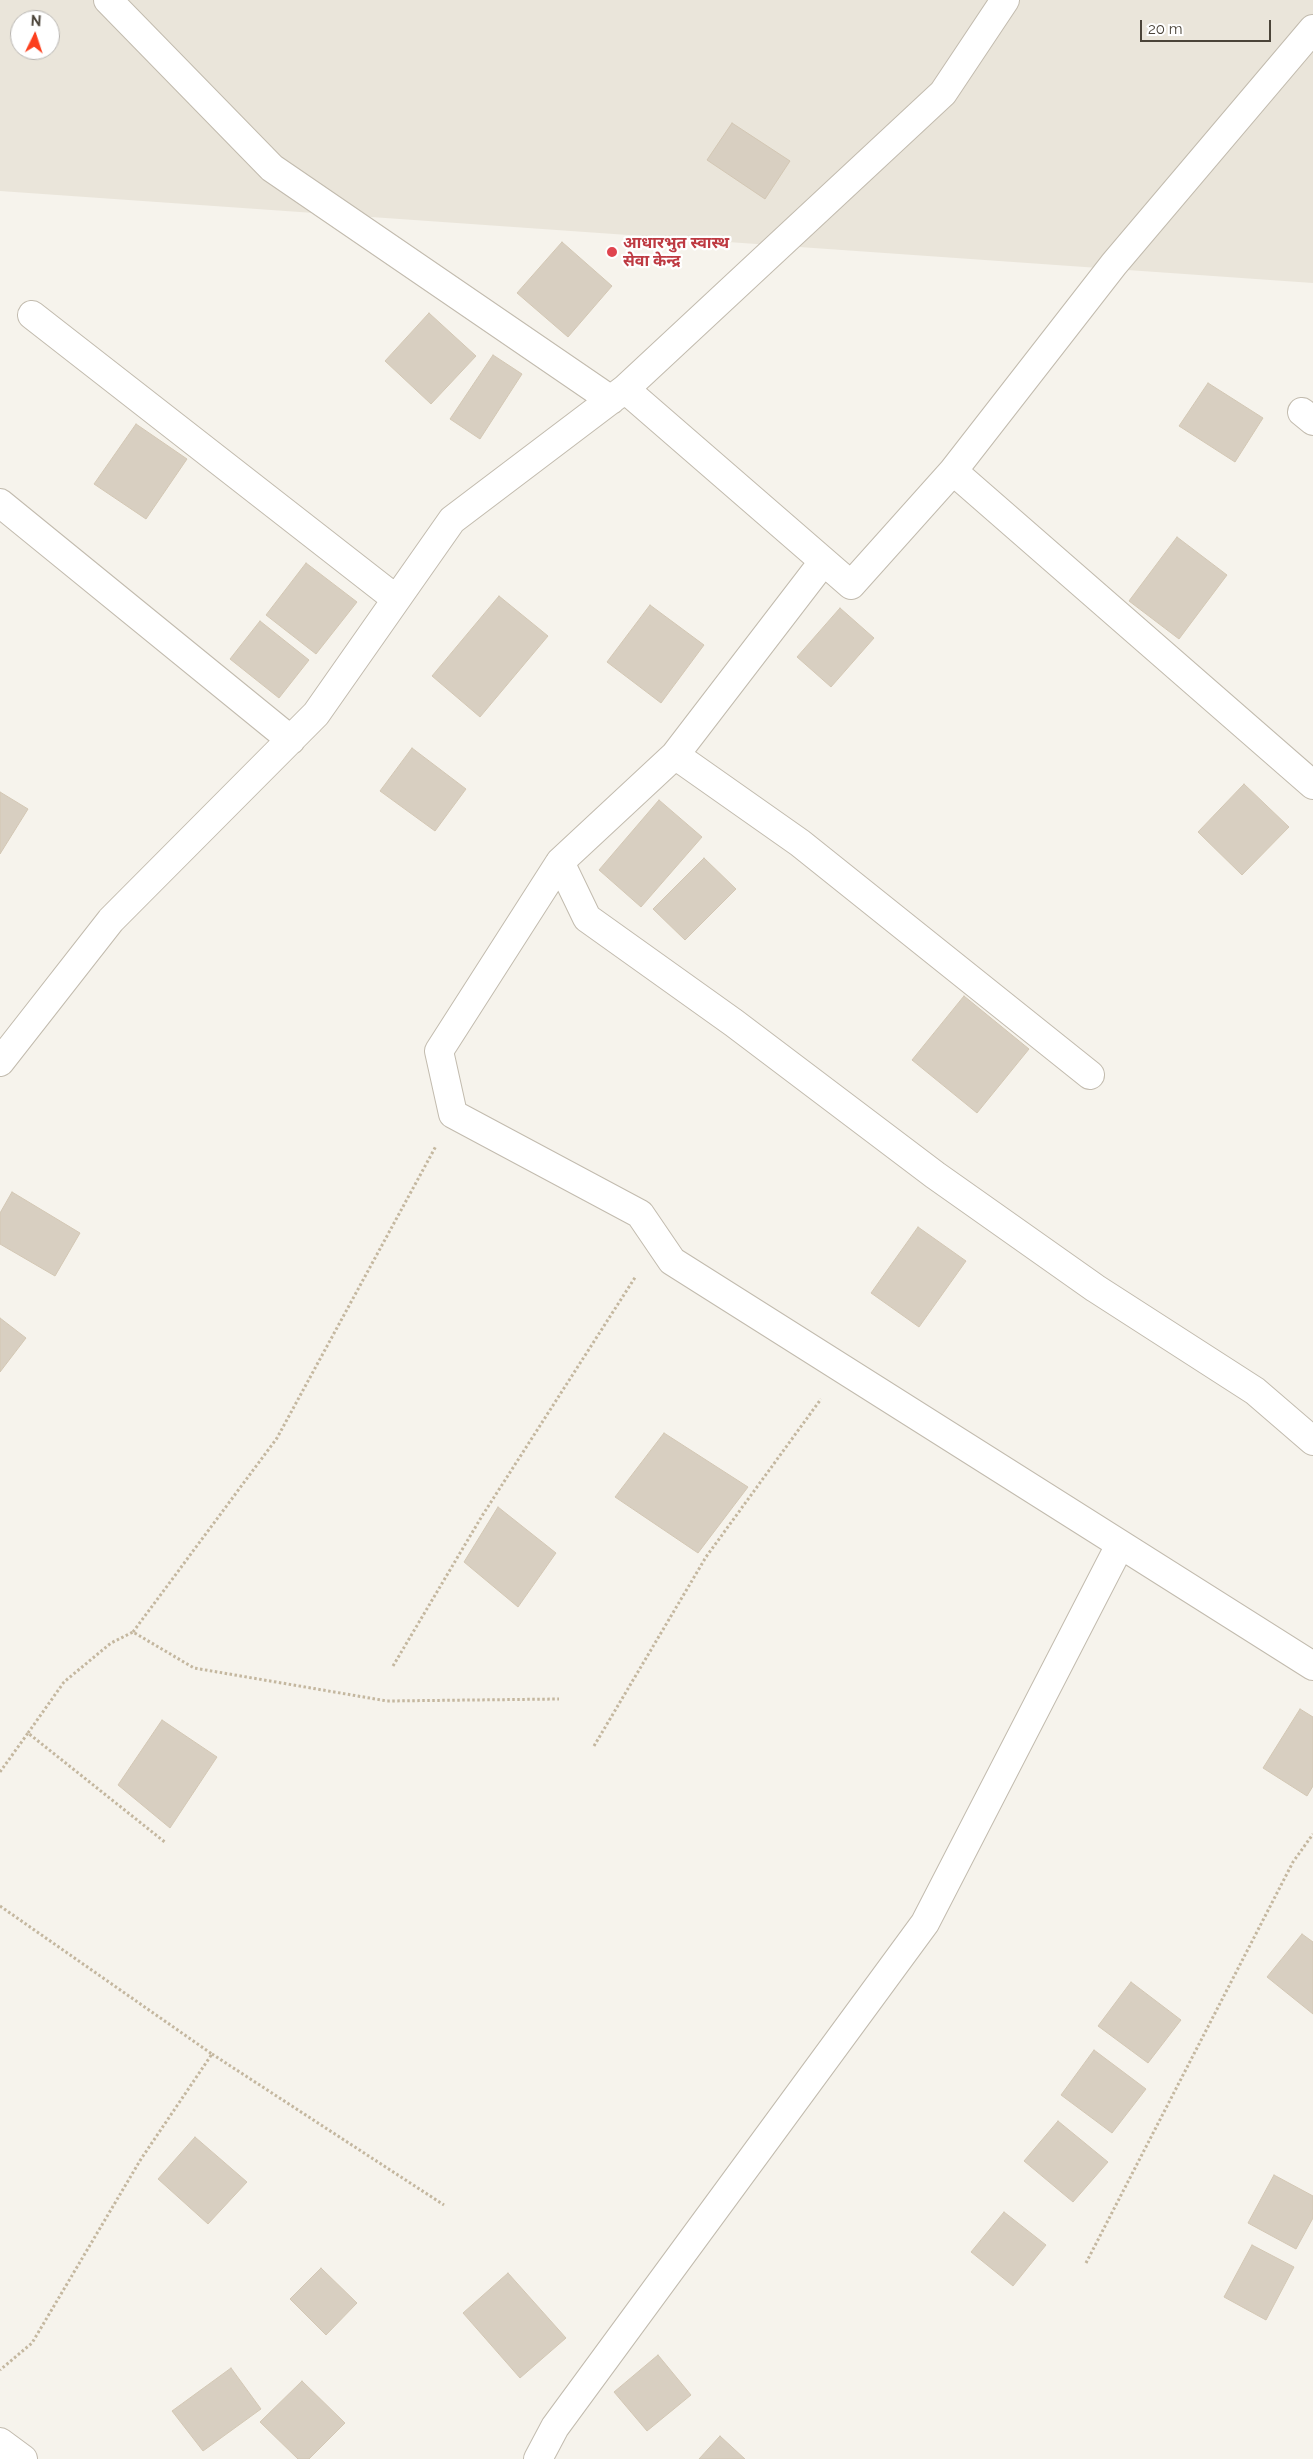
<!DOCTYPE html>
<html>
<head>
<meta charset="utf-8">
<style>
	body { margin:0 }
	#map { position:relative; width:1313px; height:2459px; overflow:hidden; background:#f6f3ec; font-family:Raleway,sans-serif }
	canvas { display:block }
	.north { position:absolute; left:10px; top:10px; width:50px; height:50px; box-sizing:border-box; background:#fff; border:1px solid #b7b4b0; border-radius:50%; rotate:4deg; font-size:14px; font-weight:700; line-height:20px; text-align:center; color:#4b4439 }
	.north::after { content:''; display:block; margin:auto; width:18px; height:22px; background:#fc3f1d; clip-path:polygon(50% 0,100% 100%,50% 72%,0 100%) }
	.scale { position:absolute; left:1140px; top:20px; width:131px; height:22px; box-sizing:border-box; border:2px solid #4b4439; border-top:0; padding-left:6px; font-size:15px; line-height:18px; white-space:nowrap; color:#4b4439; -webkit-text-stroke:4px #fff; paint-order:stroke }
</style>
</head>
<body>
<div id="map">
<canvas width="1313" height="2459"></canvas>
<div class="north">N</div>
<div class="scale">20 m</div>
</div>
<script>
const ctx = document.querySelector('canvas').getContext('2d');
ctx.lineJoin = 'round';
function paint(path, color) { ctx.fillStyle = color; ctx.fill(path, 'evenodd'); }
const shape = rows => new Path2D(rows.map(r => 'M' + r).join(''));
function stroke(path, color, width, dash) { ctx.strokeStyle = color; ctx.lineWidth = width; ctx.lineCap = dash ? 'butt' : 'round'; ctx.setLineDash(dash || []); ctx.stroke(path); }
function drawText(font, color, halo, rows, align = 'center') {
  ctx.font = font + ' Raleway,"Noto Sans Devanagari",sans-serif'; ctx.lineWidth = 4.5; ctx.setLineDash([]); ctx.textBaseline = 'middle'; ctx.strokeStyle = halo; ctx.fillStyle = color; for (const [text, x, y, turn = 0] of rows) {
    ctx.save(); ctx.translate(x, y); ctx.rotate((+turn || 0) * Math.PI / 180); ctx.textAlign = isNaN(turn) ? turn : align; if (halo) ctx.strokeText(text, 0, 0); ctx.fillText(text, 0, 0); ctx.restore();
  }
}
paint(shape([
	[0,0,1313,0,1313,283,0,191],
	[20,20,50,20,50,50,20,50]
]), '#eae5da');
const building = shape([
	[732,123,790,161,765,199,707,160,732,123],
	[562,242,612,286,568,337,517,293,562,242],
	[429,313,476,356,431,404,385,361,429,313],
	[493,355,522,374,480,439,450,419,493,355],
	[1208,383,1263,418,1235,462,1179,426,1208,383],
	[136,424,187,459,146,519,94,484,136,424],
	[1177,537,1227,575,1179,639,1129,601,1177,537],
	[306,563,357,602,316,654,266,615,306,563],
	[499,596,548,636,480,717,432,676,499,596],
	[650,605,704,645,661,703,607,662,650,605],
	[840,608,874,638,831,687,797,657,840,608],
	[260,621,309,660,279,698,230,659,260,621],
	[412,748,466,789,435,831,380,791,412,748],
	[1244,784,1289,827,1242,875,1198,832,1244,784],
	[0,792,28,809,0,854,0,792],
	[659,800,702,837,641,907,599,870,659,800],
	[704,858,736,889,685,940,653,909,704,858],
	[964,996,1029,1049,977,1113,912,1060,964,996],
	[12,1192,80,1233,55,1276,0,1244,0,1213,12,1192],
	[918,1227,966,1261,919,1327,871,1293,918,1227],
	[0,1318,26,1338,0,1372,0,1318],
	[664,1433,748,1487,698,1553,615,1497,664,1433],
	[498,1507,556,1553,518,1607,464,1562,498,1507],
	[1300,1709,1313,1717,1313,1786,1307,1796,1263,1768,1300,1709],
	[162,1720,217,1757,170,1828,118,1785,162,1720],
	[1302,1934,1313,1942,1313,2014,1267,1977,1302,1934],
	[1131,1982,1181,2020,1148,2063,1098,2026,1131,1982],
	[1094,2050,1146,2089,1112,2133,1061,2095,1094,2050],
	[1058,2121,1108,2162,1073,2202,1024,2161,1058,2121],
	[195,2137,247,2182,208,2224,158,2179,195,2137],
	[1274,2175,1313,2196,1313,2218,1296,2249,1248,2223,1274,2175],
	[1004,2212,1046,2245,1013,2286,971,2252,1004,2212],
	[1252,2245,1294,2267,1266,2320,1224,2297,1252,2245],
	[321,2268,357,2303,326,2335,290,2299,321,2268],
	[508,2273,566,2338,520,2378,463,2313,508,2273],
	[658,2355,691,2395,647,2431,614,2392,658,2355],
	[231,2368,261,2409,203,2451,172,2411,231,2368],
	[302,2381,345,2423,309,2459,298,2459,260,2422,302,2381],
	[720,2436,745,2459,699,2459,720,2436]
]);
paint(building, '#d8cfc1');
stroke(building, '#d3c7b4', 1);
const minor = shape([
	[108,0,272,168,611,400],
	[32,315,396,599],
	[625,389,851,585,953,471,1313,785],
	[1302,412,1313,421],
	[953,471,1114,264,1313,29],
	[0,503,291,740],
	[675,755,823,562],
	[560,862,439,1051,453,1114,640,1214,672,1261,1313,1666],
	[0,1062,111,920,316,714,452,520,625,389,943,93,1005,0],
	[1090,1075,800,843,675,755,560,862,587,918,734,1023,935,1175,1095,1288,1255,1391,1313,1441],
	[0,2442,23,2459],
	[538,2459,555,2427,925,1923,1120,1545]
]);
stroke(minor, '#c2bbae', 30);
stroke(shape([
	[133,1632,277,1438,436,1146],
	[393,1666,482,1516,636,1276],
	[28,1733,64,1682,111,1643,133,1632,194,1668,387,1701,559,1699],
	[594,1746,706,1557,821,1399],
	[0,1772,28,1733,166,1843],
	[0,1906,212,2054,141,2159,32,2343,0,2370],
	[212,2054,444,2205],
	[1086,2263,1293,1862,1313,1834]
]), '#c4b79f', 3, [2.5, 2.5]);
stroke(minor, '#fff', 28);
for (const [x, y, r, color] of [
	[612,252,6,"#e0444e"]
]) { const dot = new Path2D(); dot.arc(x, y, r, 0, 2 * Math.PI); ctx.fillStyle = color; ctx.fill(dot); stroke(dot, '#fff', 2); }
drawText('bold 16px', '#be3a42', '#fff', [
	["आधारभुत स्वास्थ",623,243],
	["सेवा केन्द्र",623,261]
], 'left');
</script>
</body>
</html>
